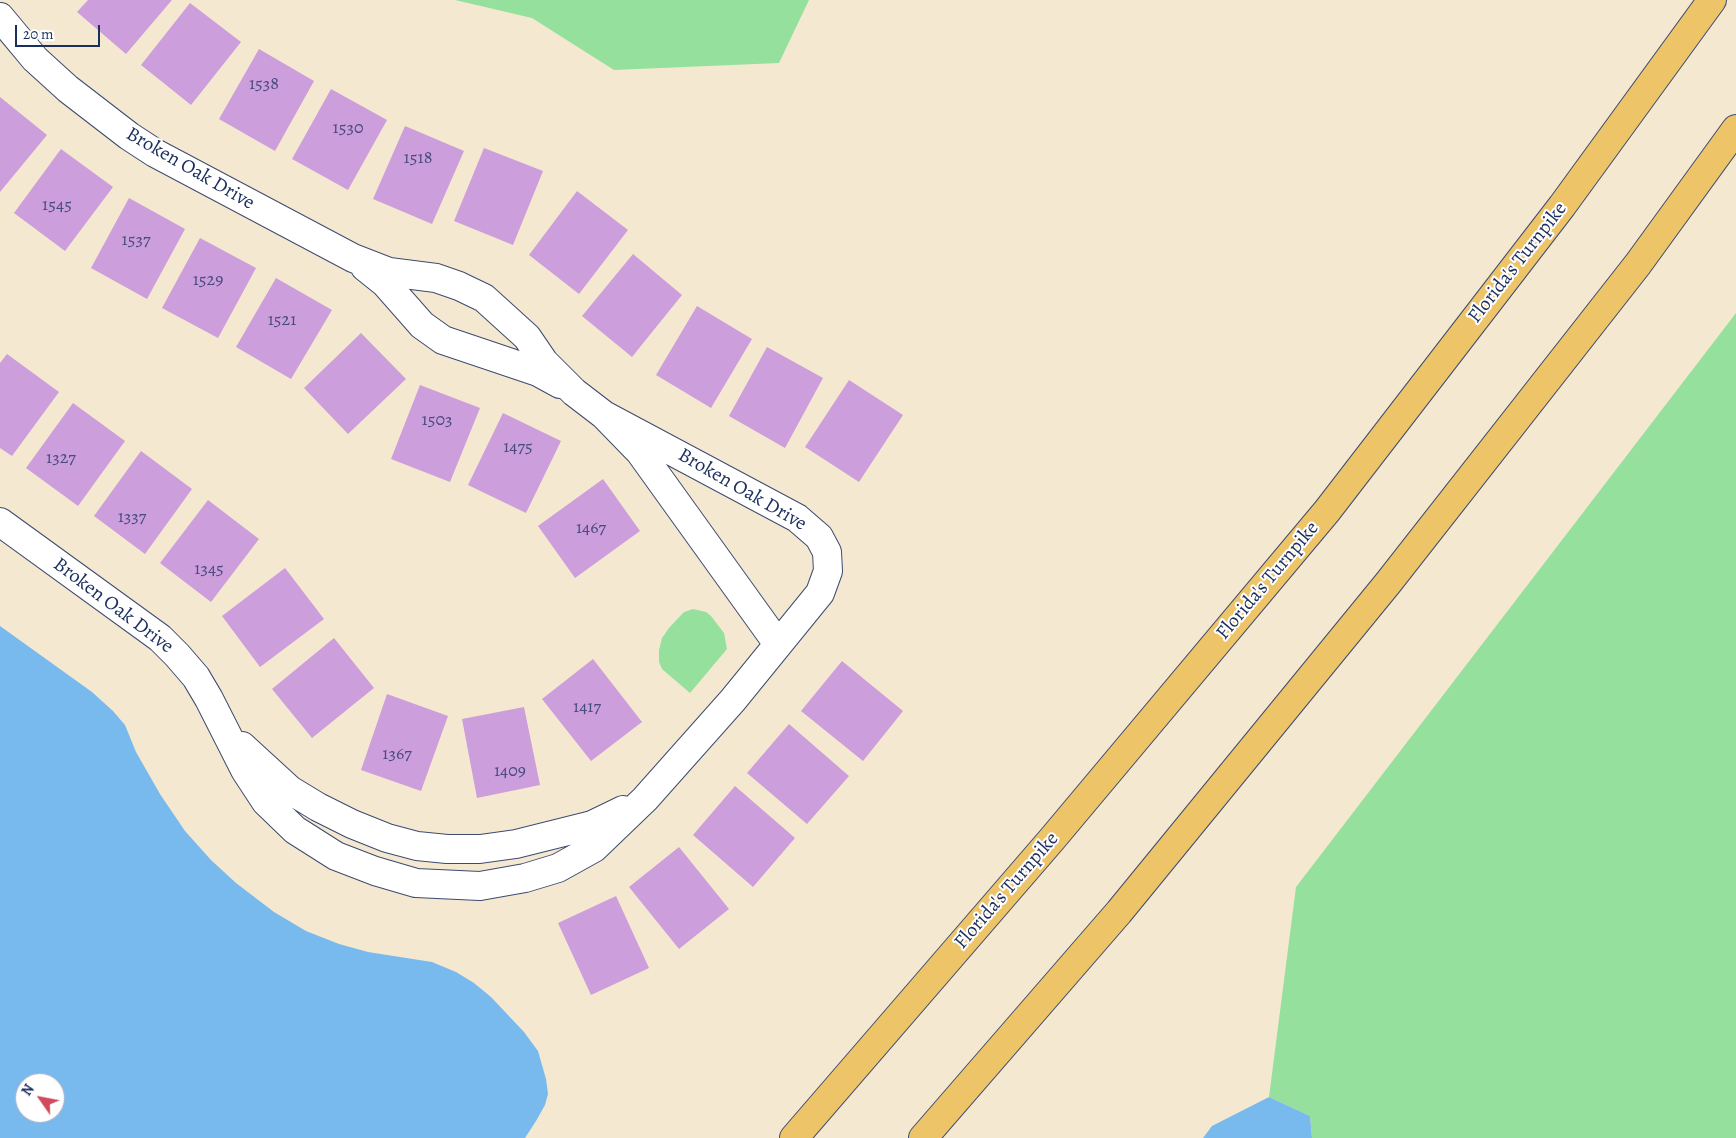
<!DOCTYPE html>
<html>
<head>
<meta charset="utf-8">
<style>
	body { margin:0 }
	#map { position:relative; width:1736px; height:1138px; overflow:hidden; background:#f5e8d1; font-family:Alegreya,serif }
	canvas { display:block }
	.north { position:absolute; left:15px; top:1073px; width:50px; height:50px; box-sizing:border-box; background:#fff; border:1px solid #a4acbf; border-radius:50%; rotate:303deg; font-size:14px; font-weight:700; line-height:20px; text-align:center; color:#1b2f5e }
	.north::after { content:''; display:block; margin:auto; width:18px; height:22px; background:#d1495b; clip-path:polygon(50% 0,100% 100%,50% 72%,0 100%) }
	.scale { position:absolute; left:15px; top:25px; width:85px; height:22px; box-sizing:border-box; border:2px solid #1b2f5e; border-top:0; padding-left:6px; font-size:15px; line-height:18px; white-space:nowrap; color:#1b2f5e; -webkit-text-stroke:4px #fff; paint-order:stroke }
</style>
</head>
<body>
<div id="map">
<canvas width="1736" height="1138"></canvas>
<div class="north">N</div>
<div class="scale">20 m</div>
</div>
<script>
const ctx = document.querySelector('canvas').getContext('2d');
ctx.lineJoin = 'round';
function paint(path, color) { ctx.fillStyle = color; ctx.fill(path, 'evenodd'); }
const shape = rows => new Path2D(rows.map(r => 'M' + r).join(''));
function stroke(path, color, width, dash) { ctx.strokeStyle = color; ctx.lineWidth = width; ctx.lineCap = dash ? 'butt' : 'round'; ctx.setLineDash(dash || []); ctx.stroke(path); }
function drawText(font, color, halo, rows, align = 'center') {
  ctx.font = font + ' Alegreya,serif'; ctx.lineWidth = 4; ctx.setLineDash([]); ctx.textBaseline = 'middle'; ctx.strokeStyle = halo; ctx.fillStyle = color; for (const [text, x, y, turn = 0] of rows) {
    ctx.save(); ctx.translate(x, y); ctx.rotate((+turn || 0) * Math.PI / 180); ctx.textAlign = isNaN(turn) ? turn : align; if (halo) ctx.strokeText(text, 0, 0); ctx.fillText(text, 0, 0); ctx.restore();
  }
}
paint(shape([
	[455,0,809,0,779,63,614,70,532,18],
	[1736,313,1736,1138,1312,1138,1310,1116,1269,1097,1296,887],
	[693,609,706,612,711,616,724,633,727,649,690,693,662,669,659,662,659,650,662,638,669,628,684,612]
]), '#95e09c');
paint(shape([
	[0,626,92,692,113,711,125,725,136,752,160,794,185,831,211,860,236,883,274,912,306,931,339,944,368,952,432,962,456,972,474,983,491,997,524,1032,538,1051,546,1079,548,1094,545,1105,536,1121,525,1138,0,1138],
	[25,1083,55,1083,55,1113,25,1113],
	[1269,1097,1310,1116,1312,1138,1203,1138,1212,1126]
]), '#78baed');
paint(shape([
	[88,0,172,0,126,54,77,12],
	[190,3,241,42,191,105,141,65],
	[259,49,314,81,275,151,219,119],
	[331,89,387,120,348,190,292,159],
	[0,97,47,135,0,192],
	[405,126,464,151,432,224,373,199],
	[484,148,543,171,513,245,454,221],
	[61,149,113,187,65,251,14,213],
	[577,191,628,230,579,294,529,255],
	[129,198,185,229,147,299,91,268],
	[200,238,256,268,218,338,162,308],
	[633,254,682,295,632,357,582,316],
	[276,278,332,310,291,379,236,347],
	[697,306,752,339,711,408,656,375],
	[361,333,406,379,348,434,304,388],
	[767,347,823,378,785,448,729,416],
	[7,354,59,392,12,456,0,448,0,363],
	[849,380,903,415,859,482,805,447],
	[420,385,480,408,450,482,391,459],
	[73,403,125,441,78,506,26,468],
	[503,413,561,441,526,513,468,485],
	[141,451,192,489,145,554,94,516],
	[603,479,640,531,575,578,538,526],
	[208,500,259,539,211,602,160,563],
	[285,568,324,619,260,667,222,616],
	[334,638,374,688,312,738,272,689],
	[593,659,642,722,591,761,542,699],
	[842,661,903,711,863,761,801,711],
	[387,694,448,716,421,791,361,770],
	[524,707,540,785,477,798,462,719],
	[789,724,849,776,807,824,747,773],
	[735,786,795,838,753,887,693,835],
	[679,847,729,909,679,949,629,887],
	[616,896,649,968,591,995,558,923]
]), '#cc9edb');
const minor = shape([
	[0,17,35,59,68,89,129,136,155,153,353,258,389,272,436,278,459,286,484,298,527,337,544,362,574,392,604,415,640,452,778,644],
	[365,267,385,283,422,325,443,340,538,372,560,384],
	[0,522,160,638,177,655,196,677,209,699,245,770,266,802,295,830,336,856,375,871,416,883,480,886,525,878,558,868,594,848,645,799,733,700,820,593,828,571,827,552,819,537,797,518,604,415],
	[242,746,290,790,318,807,352,824,387,838,417,846,447,849,480,849,516,844,592,825,623,810]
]);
const highway = shape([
	[794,1138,1053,838,1327,511,1562,206,1712,0],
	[923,1138,1119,912,1388,583,1638,264,1736,129]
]);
stroke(minor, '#3c4b6f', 30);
stroke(highway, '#3c4b6f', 30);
stroke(minor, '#fff', 28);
stroke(highway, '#eec469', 28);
drawText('18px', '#474b7d', null, [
	["1538",264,85],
	["1530",348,129],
	["1518",418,159],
	["1545",57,206],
	["1537",136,241],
	["1529",208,281],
	["1521",282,321],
	["1503",437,421],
	["1475",518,448],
	["1327",61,459],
	["1337",132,518],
	["1467",591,529],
	["1345",209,570],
	["1417",587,708],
	["1367",397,755],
	["1409",510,772]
]);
drawText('20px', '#1b2f5e', '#fff', [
	["Broken Oak Drive",190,169,30],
	["Florida's Turnpike",1518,263,-52],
	["Broken Oak Drive",742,490,30],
	["Florida's Turnpike",1268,581,-50],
	["Broken Oak Drive",113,606,37],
	["Florida's Turnpike",1007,891,-49]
]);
</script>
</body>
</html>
